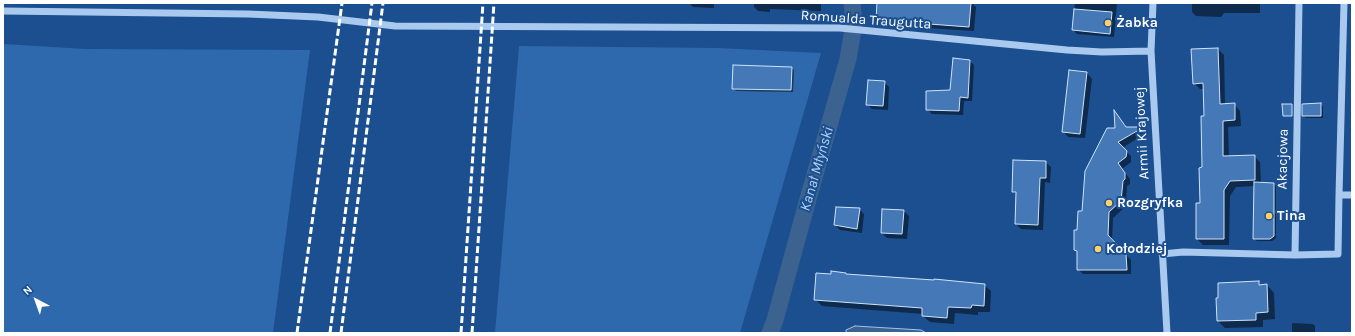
<!DOCTYPE html>
<html>
<head>
<meta charset="utf-8">
<style>
	body { margin:0 }
	#map { position:relative; width:1355px; height:336px; overflow:hidden; background:#1b4f8f; font-family:Karla,sans-serif }
	canvas { display:block }
	.frame { position:absolute; inset:0; border:4px solid #fff; pointer-events:none }
	.north { position:absolute; left:16px; top:280px; width:40px; height:40px; -webkit-text-stroke:3px #1b4f8f; paint-order:stroke; rotate:319deg; font-size:11px; font-weight:700; line-height:16px; text-align:center; color:#fff }
	.north::after { content:''; display:block; margin:auto; width:14px; height:18px; background:#fff; clip-path:polygon(50% 0,100% 100%,50% 72%,0 100%) }
</style>
</head>
<body>
<div id="map">
<canvas width="1355" height="336"></canvas>
<div class="frame"></div>
<div class="north">N</div>
</div>
<script>
const ctx = document.querySelector('canvas').getContext('2d');
ctx.lineJoin = 'round';
function paint(path, color) { ctx.fillStyle = color; ctx.fill(path, 'evenodd'); }
const shape = rows => new Path2D(rows.map(r => 'M' + r).join(''));
function stroke(path, color, width, dash) { ctx.strokeStyle = color; ctx.lineWidth = width; ctx.lineCap = dash ? 'butt' : 'round'; ctx.setLineDash(dash || []); ctx.stroke(path); }
function drawText(font, color, halo, rows, align = 'center') {
  ctx.font = font + ' Karla,sans-serif'; ctx.lineWidth = 4; ctx.setLineDash([]); ctx.textBaseline = 'middle'; ctx.strokeStyle = halo; ctx.fillStyle = color; for (const [text, x, y, turn = 0] of rows) {
    ctx.save(); ctx.translate(x, y); ctx.rotate((+turn || 0) * Math.PI / 180); ctx.textAlign = isNaN(turn) ? turn : align; if (halo) ctx.strokeText(text, 0, 0); ctx.fillText(text, 0, 0); ctx.restore();
  }
}
paint(shape([
	[3,44,86,49,310,50,273,333,3,333],
	[519,46,718,48,821,53,740,333,495,333]
]), '#2e69ad');
const water = shape([
	[855,326,921,330,926,333,846,333,846,330,855,326]
]);
paint(water, '#3c6290');
stroke(water, '#9cc4f0', 1);
paint(shape([
	[689,3,714,3,714,8,693,7],
	[754,3,821,3,821,11,770,9,770,12,758,11,754,7],
	[878,3,971,3,976,7,974,31,882,25,877,20],
	[1075,3,1120,3,1117,3,1114,37,1077,34,1073,30],
	[1192,3,1260,3,1260,13,1224,13,1221,17,1196,16,1192,12],
	[1218,49,1224,55,1225,105,1234,104,1240,111,1241,126,1228,127,1229,157,1254,156,1260,162,1261,183,1274,184,1276,186,1276,238,1272,241,1257,241,1254,239,1255,186,1236,187,1230,196,1229,245,1203,245,1197,239,1201,204,1203,168,1204,89,1200,89,1194,83],
	[970,61,974,65,972,101,964,101,963,115,932,114,927,109,951,91],
	[792,68,794,70,793,92,736,91,733,88],
	[1087,73,1092,79,1085,138,1068,137,1063,131],
	[884,82,889,87,888,110,872,109,867,104],
	[1321,104,1323,107,1323,118,1306,118,1303,116],
	[1115,112,1127,128,1143,128,1148,132,1122,148,1131,156,1131,162,1122,169,1130,179,1130,184,1127,186,1126,206,1113,218,1112,241,1131,260,1131,274,1083,274,1078,269,1078,253,1075,250,1078,231,1083,212,1116,129],
	[1045,162,1051,167,1050,183,1045,182,1043,230,1021,229,1016,224,1017,195,1013,191],
	[859,209,864,214,862,233,840,230,835,225],
	[904,211,909,216,907,239,887,238,882,233],
	[846,274,848,275,984,285,991,291,990,312,978,312,978,315,955,313,954,324,930,322,923,316,923,314,822,306,815,299],
	[1258,282,1262,286,1267,285,1274,293,1275,319,1263,320,1263,327,1225,328,1218,321,1217,299],
	[1292,323,1313,324,1315,326,1315,333,1292,333]
]), '#0007');
stroke(shape([
	[770,333,775,320,808,199,848,59,854,24,852,3]
]), '#3c6290', 17);
const building = shape([
	[877,3,971,3,969,27,876,20,877,3],
	[1074,9,1112,12,1110,34,1072,30,1074,9],
	[1218,48,1220,104,1235,103,1235,120,1223,121,1223,156,1255,155,1255,180,1230,181,1224,190,1224,239,1196,239,1196,203,1200,203,1199,168,1202,167,1201,116,1204,116,1203,83,1193,84,1191,49,1218,48],
	[953,58,970,60,968,98,960,97,959,111,926,110,926,91,950,90,953,58],
	[733,65,792,67,791,90,732,89,733,65],
	[1069,70,1087,72,1080,134,1062,132,1069,70],
	[868,80,885,81,883,106,866,105,868,80],
	[1321,103,1321,116,1302,116,1302,104,1321,103],
	[1282,104,1292,104,1292,116,1283,116,1282,104],
	[1114,110,1126,127,1144,127,1118,142,1127,151,1126,157,1118,163,1125,173,1125,179,1123,181,1121,201,1109,212,1108,235,1126,254,1127,270,1077,270,1077,251,1074,250,1074,230,1077,230,1078,211,1082,211,1085,171,1107,128,1115,128,1114,110],
	[1013,160,1046,161,1046,178,1040,178,1038,225,1015,224,1016,192,1012,192,1013,160],
	[1254,182,1274,183,1274,236,1270,239,1253,239,1254,182],
	[836,207,860,208,857,229,834,225,836,207],
	[882,209,904,210,902,234,881,233,882,209],
	[831,271,846,273,846,274,934,280,934,279,985,284,984,306,972,305,971,308,948,307,947,318,922,316,922,308,814,300,816,273,831,274,831,271],
	[1259,281,1259,285,1267,284,1268,312,1256,313,1256,320,1217,321,1216,298,1218,298,1218,283,1259,281]
]);
paint(building, '#4478b7');
stroke(building, '#cfe3fa', 1);
stroke(shape([
	[1153,3,1151,51,1167,333],
	[1344,3,1339,195,1352,195],
	[3,11,248,14,318,17,395,26,840,28,1067,50,1102,52,1151,51],
	[1162,254,1183,252,1295,255,1299,3],
	[1295,255,1338,254,1339,195]
]), '#a9c9ee', 7);
stroke(shape([
	[297,333,342,3],
	[330,333,372,3],
	[341,333,383,3],
	[461,333,483,3],
	[472,333,494,3]
]), '#fff', 3, [7, 3]);
for (const [x, y, r, color] of [
	[1108,23,4,"#ffd166"],
	[1109,203,4,"#ffd166"],
	[1269,216,4,"#ffd166"],
	[1098,249,4,"#ffd166"]
]) { const dot = new Path2D(); dot.arc(x, y, r, 0, 2 * Math.PI); ctx.fillStyle = color; ctx.fill(dot); stroke(dot, '#1b4f8f', 1.5); }
drawText('14px', '#fff', '#1b4f8f', [
	["Romualda Traugutta",866,20,4],
	["Armii Krajowej",1142,133,-93],
	["Akacjowa",1283,159,-89]
]);
drawText('bold 14px', '#fff', '#1b4f8f', [
	["Żabka",1116,23],
	["Rozgryfka",1117,203],
	["Tina",1277,216],
	["Kołodziej",1106,249]
], 'left');
drawText('italic 15px', '#b5d3f5', '#1b4f8f', [
	["Kanał Młyński",817,169,-74]
]);
</script>
</body>
</html>
